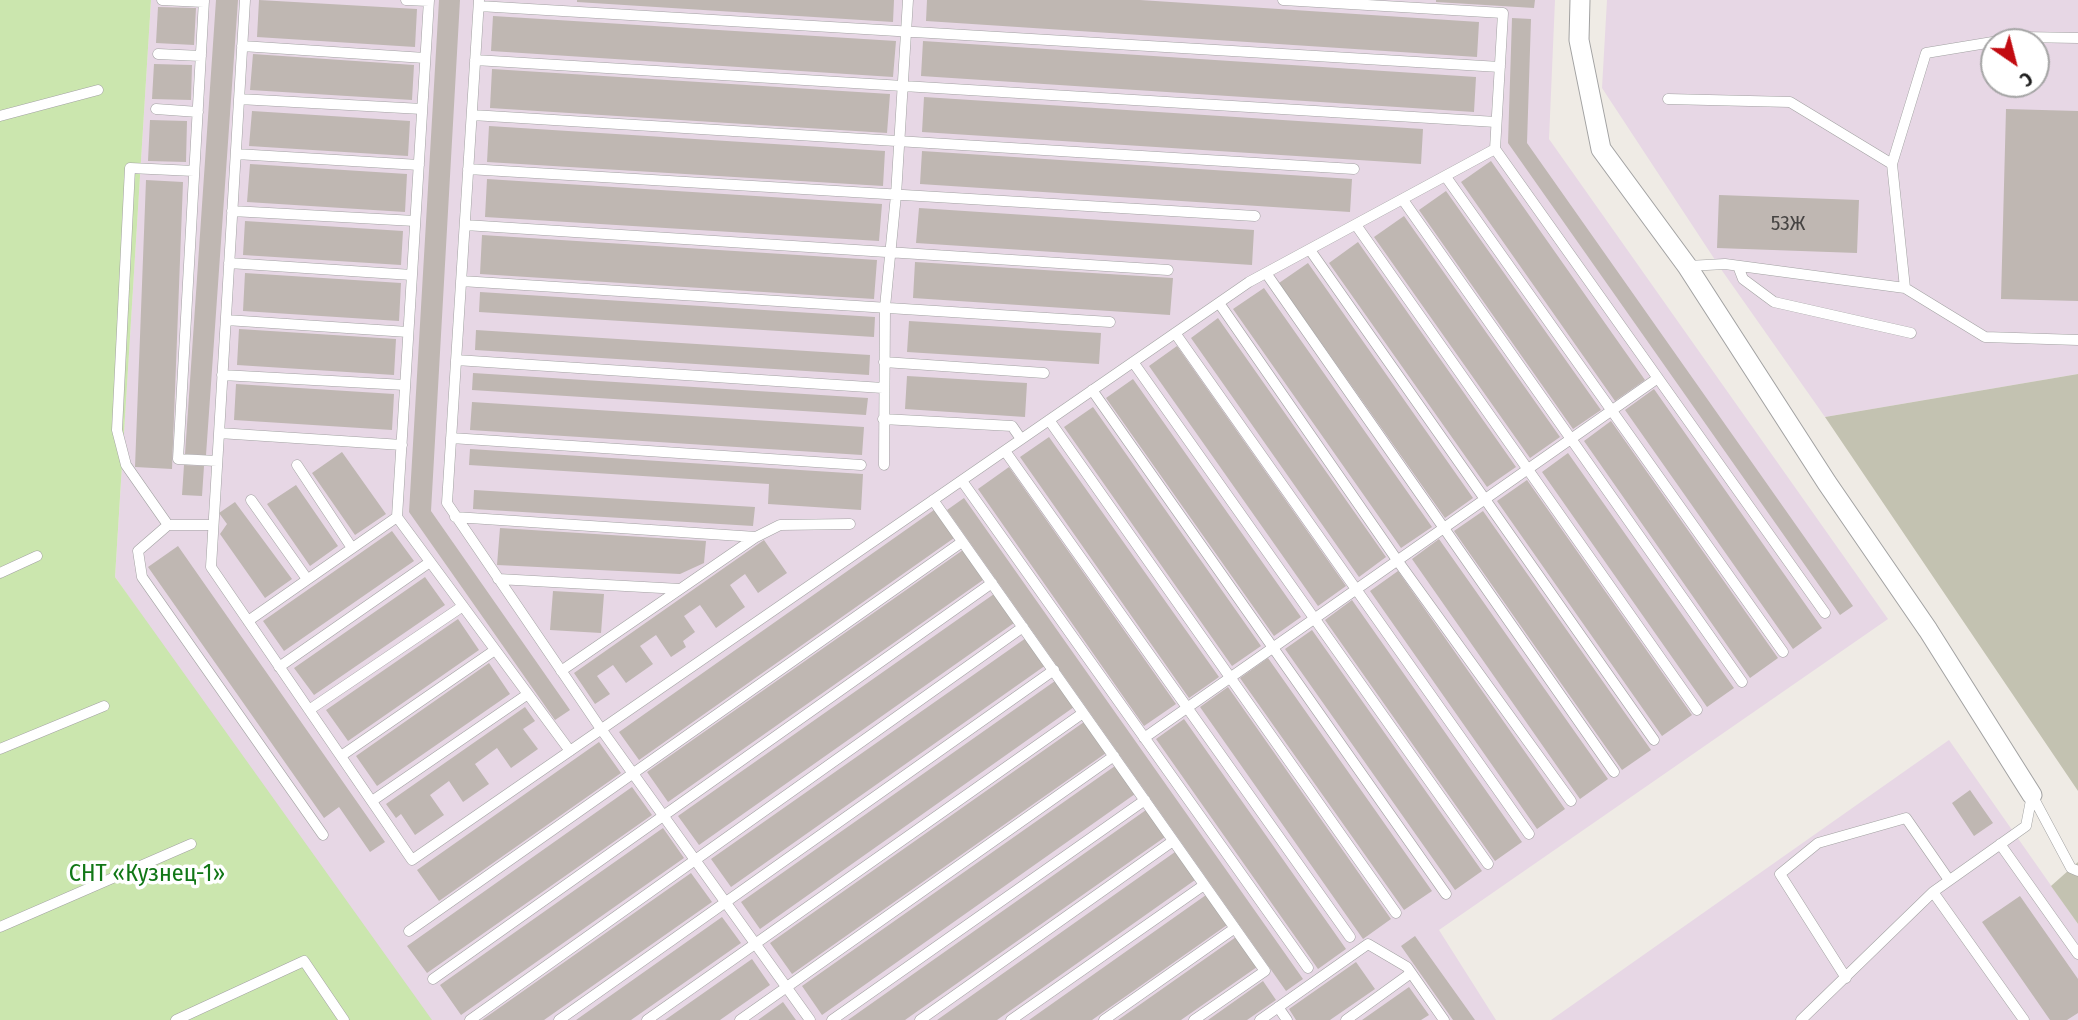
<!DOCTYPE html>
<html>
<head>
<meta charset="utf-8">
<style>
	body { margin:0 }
	#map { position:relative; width:2078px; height:1020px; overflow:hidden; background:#efebe5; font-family:"Fira Sans Condensed",sans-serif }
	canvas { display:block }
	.north { position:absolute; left:1980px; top:28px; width:70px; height:70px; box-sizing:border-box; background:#fff; border:2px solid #a5a5a5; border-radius:50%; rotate:145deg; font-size:19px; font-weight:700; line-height:28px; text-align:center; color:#1e1e1e }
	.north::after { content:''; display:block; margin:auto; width:24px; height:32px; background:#c20b11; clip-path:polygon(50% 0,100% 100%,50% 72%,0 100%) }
</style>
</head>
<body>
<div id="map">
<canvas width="2078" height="1020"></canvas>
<div class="north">С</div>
</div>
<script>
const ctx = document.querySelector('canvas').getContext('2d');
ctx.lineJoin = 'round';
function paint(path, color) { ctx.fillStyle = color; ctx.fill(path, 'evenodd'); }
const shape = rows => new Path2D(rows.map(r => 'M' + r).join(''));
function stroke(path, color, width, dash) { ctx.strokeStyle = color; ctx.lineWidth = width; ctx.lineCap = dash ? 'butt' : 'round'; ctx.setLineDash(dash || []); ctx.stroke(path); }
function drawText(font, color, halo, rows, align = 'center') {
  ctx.font = font + ' "Fira Sans Condensed",sans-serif'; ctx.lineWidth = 7; ctx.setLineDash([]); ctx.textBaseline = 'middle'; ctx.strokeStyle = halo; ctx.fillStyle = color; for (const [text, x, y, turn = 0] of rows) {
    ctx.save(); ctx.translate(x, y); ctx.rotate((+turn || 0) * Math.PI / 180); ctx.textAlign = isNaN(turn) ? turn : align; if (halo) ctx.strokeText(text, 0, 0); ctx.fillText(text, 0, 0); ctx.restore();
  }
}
paint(shape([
	[151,0,1555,0,1549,139,1888,619,1439,930,1496,1020,420,1020,115,577],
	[1607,0,2078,0,2078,374,1825,417,1723,272,1602,88],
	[1994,42,2036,42,2036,84,1994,84],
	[1949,740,2078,924,2078,1020,1551,1020]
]), '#e7d7e5');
paint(shape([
	[2078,374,2078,791,1825,417],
	[2078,862,2078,924,2051,886]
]), '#c3c2b1');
paint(shape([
	[0,0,151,0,115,577,432,1020,0,1020]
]), '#cbe6ae');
paint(shape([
	[216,0,238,0,206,455,185,454],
	[259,0,417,9,415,47,257,37],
	[439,0,460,0,431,511,570,710,555,720,409,512],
	[577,0,894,0,893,22,577,2],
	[927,0,1140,0,1479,22,1477,57,926,21],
	[1436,0,1535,0,1534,8,1436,2],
	[158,7,196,8,194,45,156,43],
	[493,16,896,41,893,77,491,51],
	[1512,18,1531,19,1527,143,1853,606,1840,615,1508,143],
	[923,41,1476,77,1474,112,921,76],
	[253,54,414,65,412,100,250,90],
	[154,64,192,65,191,100,152,99],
	[492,69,890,94,887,133,490,108],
	[924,97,1423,129,1421,164,922,132],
	[2006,109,2078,111,2078,301,2001,299],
	[252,111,410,121,408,156,249,146],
	[150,120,187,121,186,162,148,161],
	[489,126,885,151,883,186,487,162],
	[922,151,1352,179,1350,212,920,184],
	[1491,161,1645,380,1615,401,1461,182],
	[250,164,407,174,405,212,247,202],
	[487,179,882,204,879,241,485,217],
	[146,180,183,182,172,469,135,467],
	[1446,191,1601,410,1573,429,1419,210],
	[1719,195,1859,200,1857,253,1717,248],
	[919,208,1254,230,1252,265,916,243],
	[1404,216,1560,437,1530,458,1374,237],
	[245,221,403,231,401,265,243,255],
	[482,235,877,260,874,299,480,274],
	[1358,242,1516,467,1487,487,1329,263],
	[915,262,1173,278,1170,315,913,298],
	[1308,263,1473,498,1445,518,1279,283],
	[245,273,401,283,399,321,243,311],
	[1264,288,1432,527,1401,548,1233,309],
	[480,292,875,317,874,337,479,312],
	[1218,318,1386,557,1359,577,1191,338],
	[909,321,1101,333,1099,364,907,352],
	[239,329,396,339,394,375,237,365],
	[476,330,870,355,869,375,475,350],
	[1177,346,1346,586,1318,606,1149,366],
	[473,373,868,398,866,415,472,390],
	[907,376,1027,383,1025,417,905,409],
	[1133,379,1301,617,1274,636,1106,398],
	[236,384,394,394,392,430,234,420],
	[1654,389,1822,628,1793,649,1625,410],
	[472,402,864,427,862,455,470,430],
	[1093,407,1261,646,1232,666,1064,427],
	[1611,421,1778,658,1750,678,1584,441],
	[1049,437,1219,677,1189,698,1020,457],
	[470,449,863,474,861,510,768,504,769,484,469,465],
	[342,452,386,514,355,535,312,473],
	[1568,453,1734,688,1707,707,1542,472],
	[184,465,204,466,202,496,182,495],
	[1009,467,1176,704,1144,726,978,489],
	[1527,480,1692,715,1662,736,1497,501],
	[296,485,338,546,310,566,267,504],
	[474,490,755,507,753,526,473,509],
	[964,498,1303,979,1286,991,947,510],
	[235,502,292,579,265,598,220,534,227,524,219,513],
	[934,510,954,538,639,760,619,732],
	[1483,511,1651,750,1622,770,1454,531],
	[500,528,706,541,704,563,680,574,497,565],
	[392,531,414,561,284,651,263,621],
	[1439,539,1608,779,1580,799,1412,559],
	[764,540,787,573,758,593,745,574,730,585,745,607,716,628,700,605,684,616,695,632,683,641,686,647,671,657,656,635,640,646,653,664,626,683,613,665,597,676,610,694,595,704,574,673],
	[178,546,385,842,370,852,339,807,324,818,148,567],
	[963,550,983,580,668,802,647,772],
	[1398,571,1565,809,1537,829,1370,591],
	[425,577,445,605,314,695,294,668],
	[553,591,604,594,601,633,550,630],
	[994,594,1014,623,699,845,678,816],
	[1352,600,1522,842,1495,861,1325,620],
	[458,619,479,650,348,741,326,710],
	[1312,630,1482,871,1455,890,1285,649],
	[1026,638,1046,665,731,887,711,859],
	[1268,658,1432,891,1404,910,1240,678],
	[489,663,510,694,377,786,356,756],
	[1055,681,1074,707,760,929,741,902],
	[1228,687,1391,919,1363,939,1200,707],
	[525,707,535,721,523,729,538,749,511,768,497,748,475,764,489,784,463,802,449,781,430,795,444,815,415,835,401,814,396,818,386,804],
	[1184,719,1346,949,1318,969,1156,739],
	[1084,722,1106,753,792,974,770,943],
	[599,742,621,773,439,901,417,870],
	[1115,766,1135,794,822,1015,802,986],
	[632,787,652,815,427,973,407,946],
	[1970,790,1993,823,1974,836,1952,803],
	[1146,810,1165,837,905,1020,848,1020],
	[663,828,684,858,461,1015,440,985],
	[1175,852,1195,880,997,1020,937,1020],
	[691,873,712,902,544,1020,482,1020],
	[1206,895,1227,925,1092,1020,1029,1020],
	[2020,896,2078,979,2078,1013,2067,1020,2050,1020,1982,922],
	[722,917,741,943,631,1020,576,1020],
	[1415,936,1475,1020,1453,1020,1401,946],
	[1236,937,1257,967,1181,1020,1118,1020],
	[752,959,770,985,720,1020,665,1020],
	[1356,962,1375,989,1330,1020,1296,1020,1289,1009],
	[1263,981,1276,1000,1247,1020,1208,1020],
	[1409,987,1429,1015,1421,1020,1362,1020],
	[783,1002,796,1020,758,1020]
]), '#bfb7b2');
const lane = shape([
	[162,0,204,2],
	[204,0,178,459,217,461],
	[245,0,211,567,412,860,1249,282,1495,149,1825,613],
	[406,0,429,1],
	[429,0,397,517,570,751],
	[479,0,447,503,601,729,810,1020],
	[1283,0,1503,13,1495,149],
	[479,6,1500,67],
	[242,46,425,58],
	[158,54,201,56],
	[475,60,1496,122],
	[239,99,422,109],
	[1668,99,1790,102,1892,164,1905,288],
	[156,109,198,112],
	[472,115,1354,169],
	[0,116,98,90],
	[236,154,419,165],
	[1892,164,1926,53,2023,37,2078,38],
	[468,169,1255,216],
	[1446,177,1783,652],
	[1403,200,1742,682],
	[232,211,415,221],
	[465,225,1168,270],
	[1356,225,1697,710],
	[1310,250,1654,740],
	[229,263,412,275],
	[1688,266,1725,264,1905,288,1985,337,2078,340],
	[1738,266,1743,279,1774,302,1911,333],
	[1266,273,1614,772],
	[461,281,1110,322],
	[1219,303,1397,560,1571,801],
	[226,320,408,332],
	[1175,333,1529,834],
	[456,360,883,388],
	[884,362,1044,373],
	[1133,362,1488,864],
	[222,375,405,385],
	[1092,390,1446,894],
	[883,419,1012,426,1021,439],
	[1049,420,1396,913],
	[219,433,402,445],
	[451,438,861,465],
	[1005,451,1350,937],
	[297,465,352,548],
	[884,465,885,307,896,195,908,0],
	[962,481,1308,968],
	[251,500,307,579],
	[933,500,1265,971,1194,1020],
	[455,517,756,537,561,671],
	[168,525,126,465,117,430,130,168,194,171],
	[213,525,168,525,138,551,142,577,323,835],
	[756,537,780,525,850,524],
	[0,573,37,556],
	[498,579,680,589],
	[248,621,397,517],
	[279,667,430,562],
	[309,710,463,606],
	[1144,738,1658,378],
	[0,749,104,706],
	[341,756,495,650],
	[2032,795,2071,868,2078,871],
	[372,801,528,694],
	[2000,844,2078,954],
	[1933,892,2024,1020],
	[0,927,191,844],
	[409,931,962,542],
	[1846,978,1780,874,1818,843,1906,818,1949,880],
	[433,979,992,583],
	[1278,1007,1287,1020],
	[176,1020,304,961,344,1020],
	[470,1020,1023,627],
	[559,1020,1054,670],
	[647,1020,1083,713],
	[740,1020,1114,756],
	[832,1020,1145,800],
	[920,1020,1173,841],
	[1011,1020,1204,885],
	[1104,1020,1235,928],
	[1260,1020,1368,944,1407,967,1444,1020],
	[1346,1020,1411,973],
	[1801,1020,1933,892,2026,826,2032,795]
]);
const street = shape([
	[1580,0,1579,40,1601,149,1687,266,1827,483,1928,630,2032,795]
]);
stroke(lane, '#a2a2a2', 11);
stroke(street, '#a2a2a2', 21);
stroke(lane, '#fff', 10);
stroke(street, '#fff', 19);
drawText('21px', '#464443', null, [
	["53Ж",1788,224]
]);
drawText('24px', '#117716', '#fff', [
	["СНТ «Кузнец-1»",147,874]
]);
</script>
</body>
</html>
